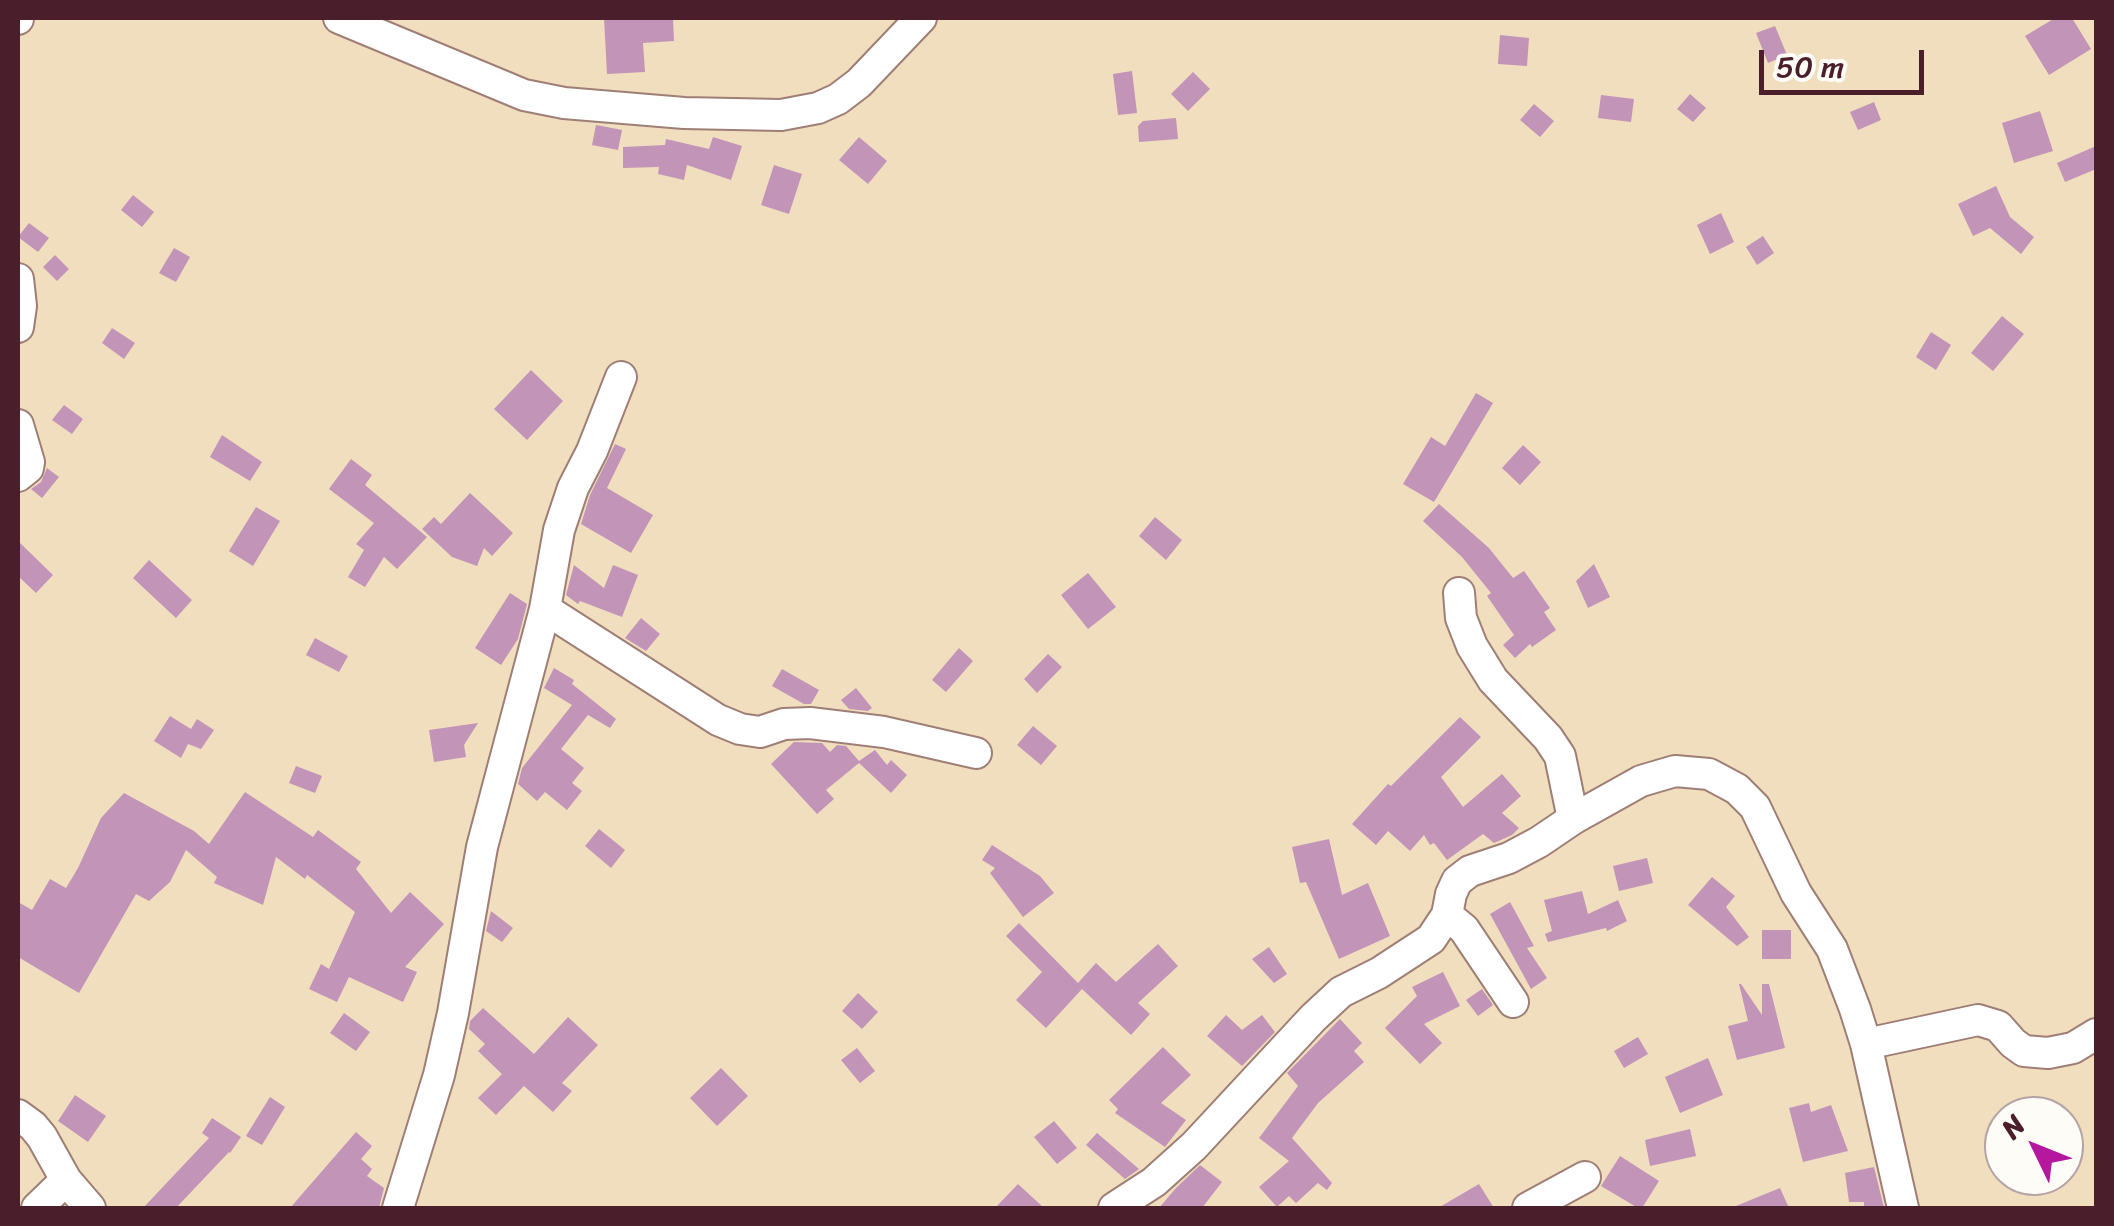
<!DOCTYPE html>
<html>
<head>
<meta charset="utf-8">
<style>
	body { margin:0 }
	#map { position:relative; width:2114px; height:1226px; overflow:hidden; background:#f1debf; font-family:Sriracha,sans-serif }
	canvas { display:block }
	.frame { position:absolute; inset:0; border:20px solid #4a1f2b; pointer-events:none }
	.north { position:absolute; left:1984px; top:1096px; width:100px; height:100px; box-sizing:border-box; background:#fdfcf7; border:2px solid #b5a4a5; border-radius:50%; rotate:313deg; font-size:28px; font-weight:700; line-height:40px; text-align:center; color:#4a1f2b }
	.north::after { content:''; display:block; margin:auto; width:35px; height:45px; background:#b5179e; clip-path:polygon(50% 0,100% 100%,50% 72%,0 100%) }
	.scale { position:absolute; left:1759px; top:50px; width:165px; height:45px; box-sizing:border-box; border:5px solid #4a1f2b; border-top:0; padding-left:12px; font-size:30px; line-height:35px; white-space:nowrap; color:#4a1f2b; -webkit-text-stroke:8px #fdfcf7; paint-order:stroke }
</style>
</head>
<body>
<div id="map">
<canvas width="2114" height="1226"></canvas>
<div class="frame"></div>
<div class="north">N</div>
<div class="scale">50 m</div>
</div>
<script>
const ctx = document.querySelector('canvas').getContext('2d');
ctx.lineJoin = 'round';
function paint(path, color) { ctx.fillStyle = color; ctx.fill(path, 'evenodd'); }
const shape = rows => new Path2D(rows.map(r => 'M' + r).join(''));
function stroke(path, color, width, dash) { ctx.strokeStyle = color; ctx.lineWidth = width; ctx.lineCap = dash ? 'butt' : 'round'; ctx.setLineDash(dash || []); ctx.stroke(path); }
paint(shape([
	[604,18,673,18,674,41,643,43,645,72,607,74],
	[2055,18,2072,18,2091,49,2049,75,2025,36],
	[1775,26,1787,55,1768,63,1756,33],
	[1500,35,1529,38,1527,66,1498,64],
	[1132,71,1137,113,1118,115,1113,74],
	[1193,72,1210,89,1188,111,1171,94],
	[1690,94,1706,108,1693,122,1677,109],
	[1601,95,1634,99,1631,122,1598,118],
	[1874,102,1881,120,1858,130,1850,112],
	[1534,104,1554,121,1540,137,1520,120],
	[2040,111,2053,151,2014,163,2002,123],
	[1176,118,1178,139,1139,142,1138,126,1143,121],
	[596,125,622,130,618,150,592,145],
	[713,137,742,146,731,180,687,165,684,180,658,174,659,167,623,168,623,147,665,145,666,139,709,149],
	[859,137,887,161,868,184,839,160],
	[2096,146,2096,169,2065,182,2057,163],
	[774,165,802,174,789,214,761,205],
	[1996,186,2010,217,2034,237,2021,254,1990,228,1973,236,1958,204],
	[133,195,154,212,142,227,121,210],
	[1721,213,1734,242,1710,254,1697,225],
	[29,223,49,238,38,252,18,237],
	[1763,236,1774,253,1757,265,1746,247],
	[174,248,190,257,176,282,159,273],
	[55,255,69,269,57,281,43,267],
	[2002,316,2024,334,1993,371,1971,353],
	[112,328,135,343,124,359,102,343],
	[1931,332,1951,345,1936,370,1916,357],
	[531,370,563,401,527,440,494,409],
	[1476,393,1493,403,1434,502,1403,484,1431,437,1445,446],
	[64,405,83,419,72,434,52,420],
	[222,435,262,462,250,481,210,457],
	[615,444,626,449,607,488,653,515,631,553,581,524,590,495],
	[1523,445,1541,462,1520,485,1502,468],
	[351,459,372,475,365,485,427,537,397,569,384,557,365,587,348,577,364,550,356,544,374,523,329,489],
	[47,468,59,477,42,498,31,489,41,482],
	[470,493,513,533,492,556,484,548,477,566,452,557,422,529,434,517,441,524],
	[1439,504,1489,548,1513,578,1524,571,1550,608,1544,612,1556,630,1532,647,1530,644,1515,658,1503,645,1514,635,1487,596,1491,593,1462,557,1423,521],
	[256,507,280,521,253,566,229,551],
	[1155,517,1182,540,1166,560,1139,536],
	[18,541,53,575,36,593,18,576],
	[149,560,192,600,176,618,133,578],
	[1594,564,1610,597,1588,608,1576,581],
	[574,565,604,588,613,565,638,575,622,617,580,601,578,604,566,595],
	[1088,573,1116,607,1088,629,1061,595],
	[510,593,527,604,518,639,501,665,475,648],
	[641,618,660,634,646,651,625,638],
	[315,638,348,656,339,672,306,655],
	[959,648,973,661,946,692,932,680],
	[1048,654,1062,667,1037,693,1024,679],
	[554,668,574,680,572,684,616,719,610,728,588,715,561,749,584,768,572,783,582,791,567,810,545,792,537,801,518,784,522,768,572,705,544,688],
	[782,669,819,690,811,704,804,704,772,686],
	[856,688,872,708,868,711,849,709,841,700],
	[170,716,191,729,197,719,214,730,201,749,188,744,181,758,154,741],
	[1460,717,1481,737,1441,777,1463,807,1502,774,1521,796,1502,813,1519,828,1512,835,1494,843,1483,834,1447,860,1434,843,1430,845,1424,835,1410,851,1388,831,1376,845,1352,824,1388,784,1391,786],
	[478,723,464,745,466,757,434,762,429,730],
	[1033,726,1057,746,1041,765,1017,745],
	[794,742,822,743,830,752,837,745,846,746,859,761,875,750,887,765,891,760,907,775,891,793,859,763,826,790,834,799,817,814,771,764],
	[296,766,322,776,315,793,289,783],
	[245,792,313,837,318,830,361,862,356,869,391,913,410,892,444,924,405,967,417,972,403,1002,349,977,337,1002,309,989,321,964,329,969,355,912,307,875,305,879,276,857,263,905,214,883,217,877,186,850,170,882,149,901,136,894,79,993,18,957,18,902,32,910,50,879,66,888,78,868,101,818,124,793,194,831,209,844],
	[599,829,625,850,611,868,585,846],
	[1329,839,1342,895,1368,883,1390,936,1339,959,1306,882,1300,883,1292,847],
	[992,845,1040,876,1054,893,1023,917,990,873,995,868,982,860],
	[1647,858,1653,883,1619,891,1613,866],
	[1712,877,1735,896,1726,907,1749,937,1737,946,1688,905],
	[1582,891,1588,914,1618,900,1627,921,1607,931,1606,928,1548,942,1545,934,1552,931,1544,900],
	[1510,902,1534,946,1527,948,1547,978,1531,989,1490,914],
	[491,911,513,928,502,942,486,931],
	[1019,923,1078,983,1096,963,1116,982,1158,944,1178,966,1138,1003,1150,1014,1131,1035,1082,989,1046,1028,1016,1000,1042,972,1006,936],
	[1762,930,1791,930,1791,959,1762,959],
	[1269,947,1287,974,1274,983,1252,959],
	[1443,972,1460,1006,1424,1024,1442,1043,1420,1064,1385,1028,1417,996,1412,987],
	[1739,984,1741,984,1762,1015,1762,984,1769,984,1785,1048,1737,1060,1728,1026,1748,1021],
	[1482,989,1493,1005,1478,1016,1466,1000],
	[858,993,878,1012,862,1029,842,1011],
	[483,1008,534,1054,568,1017,598,1045,562,1083,572,1091,553,1112,524,1086,496,1115,478,1098,502,1074,478,1051,485,1044,469,1029,470,1021],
	[344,1013,370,1032,356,1051,330,1033],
	[1226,1015,1242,1030,1262,1015,1275,1032,1242,1066,1207,1036],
	[1340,1019,1362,1043,1354,1051,1364,1062,1318,1103,1292,1138,1332,1183,1327,1190,1318,1183,1296,1203,1289,1196,1277,1207,1259,1187,1289,1161,1259,1138,1298,1086,1287,1073],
	[1638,1037,1648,1054,1624,1068,1614,1051],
	[1163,1047,1191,1075,1161,1103,1186,1120,1165,1147,1115,1113,1118,1109,1109,1100],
	[857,1048,875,1071,860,1083,841,1060],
	[1708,1058,1723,1095,1680,1113,1665,1077],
	[721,1068,748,1096,717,1126,690,1098],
	[75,1095,106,1116,88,1142,58,1121],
	[270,1097,285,1107,262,1145,246,1136],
	[1809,1103,1811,1112,1831,1105,1848,1151,1803,1162,1789,1108],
	[212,1118,241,1137,230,1153,229,1152,176,1208,143,1208,209,1138,202,1133],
	[1054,1121,1077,1148,1057,1164,1034,1137],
	[1690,1129,1696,1156,1650,1166,1645,1140],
	[356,1132,372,1146,361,1159,372,1169,367,1176,384,1188,379,1208,290,1208],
	[1097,1133,1139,1169,1125,1179,1086,1145],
	[1620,1156,1659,1181,1642,1208,1638,1208,1601,1186],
	[1200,1165,1222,1182,1202,1208,1159,1208,1175,1189],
	[1874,1167,1884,1208,1864,1208,1864,1202,1849,1202,1845,1173],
	[1018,1184,1044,1208,995,1208],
	[1479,1184,1494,1208,1438,1208],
	[1780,1188,1789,1208,1731,1208]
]), '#c194b8');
const minor = shape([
	[339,18,524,95,564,103,684,113,781,115,818,108,838,99,859,83,921,18],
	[18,19,18,18],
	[18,279,21,306,18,327],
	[18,425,29,462,28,468,18,476],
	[1459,593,1461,618,1472,646,1493,680,1548,738,1560,756,1573,819],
	[545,609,718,720,740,729,760,732,784,724,810,723,884,732,976,753],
	[1447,915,1464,929,1513,1002],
	[1866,1044,1978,1020,1998,1026,2013,1043,2024,1051,2048,1053,2073,1048,2096,1034],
	[18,1115,33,1126,42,1137,66,1180,90,1208],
	[37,1208,66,1180],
	[398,1208,439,1075,453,1013,482,847,545,609,559,530,573,488,592,451,621,377],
	[1114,1208,1154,1182,1194,1146,1313,1018,1341,992,1379,973,1431,939,1447,915,1451,894,1457,881,1470,871,1509,858,1539,842,1573,819,1641,781,1675,771,1709,774,1737,789,1755,807,1796,893,1832,949,1855,1009,1866,1044,1903,1208],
	[1528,1208,1585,1177]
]);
stroke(minor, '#9e7e75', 34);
stroke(minor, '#fff', 30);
</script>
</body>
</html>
